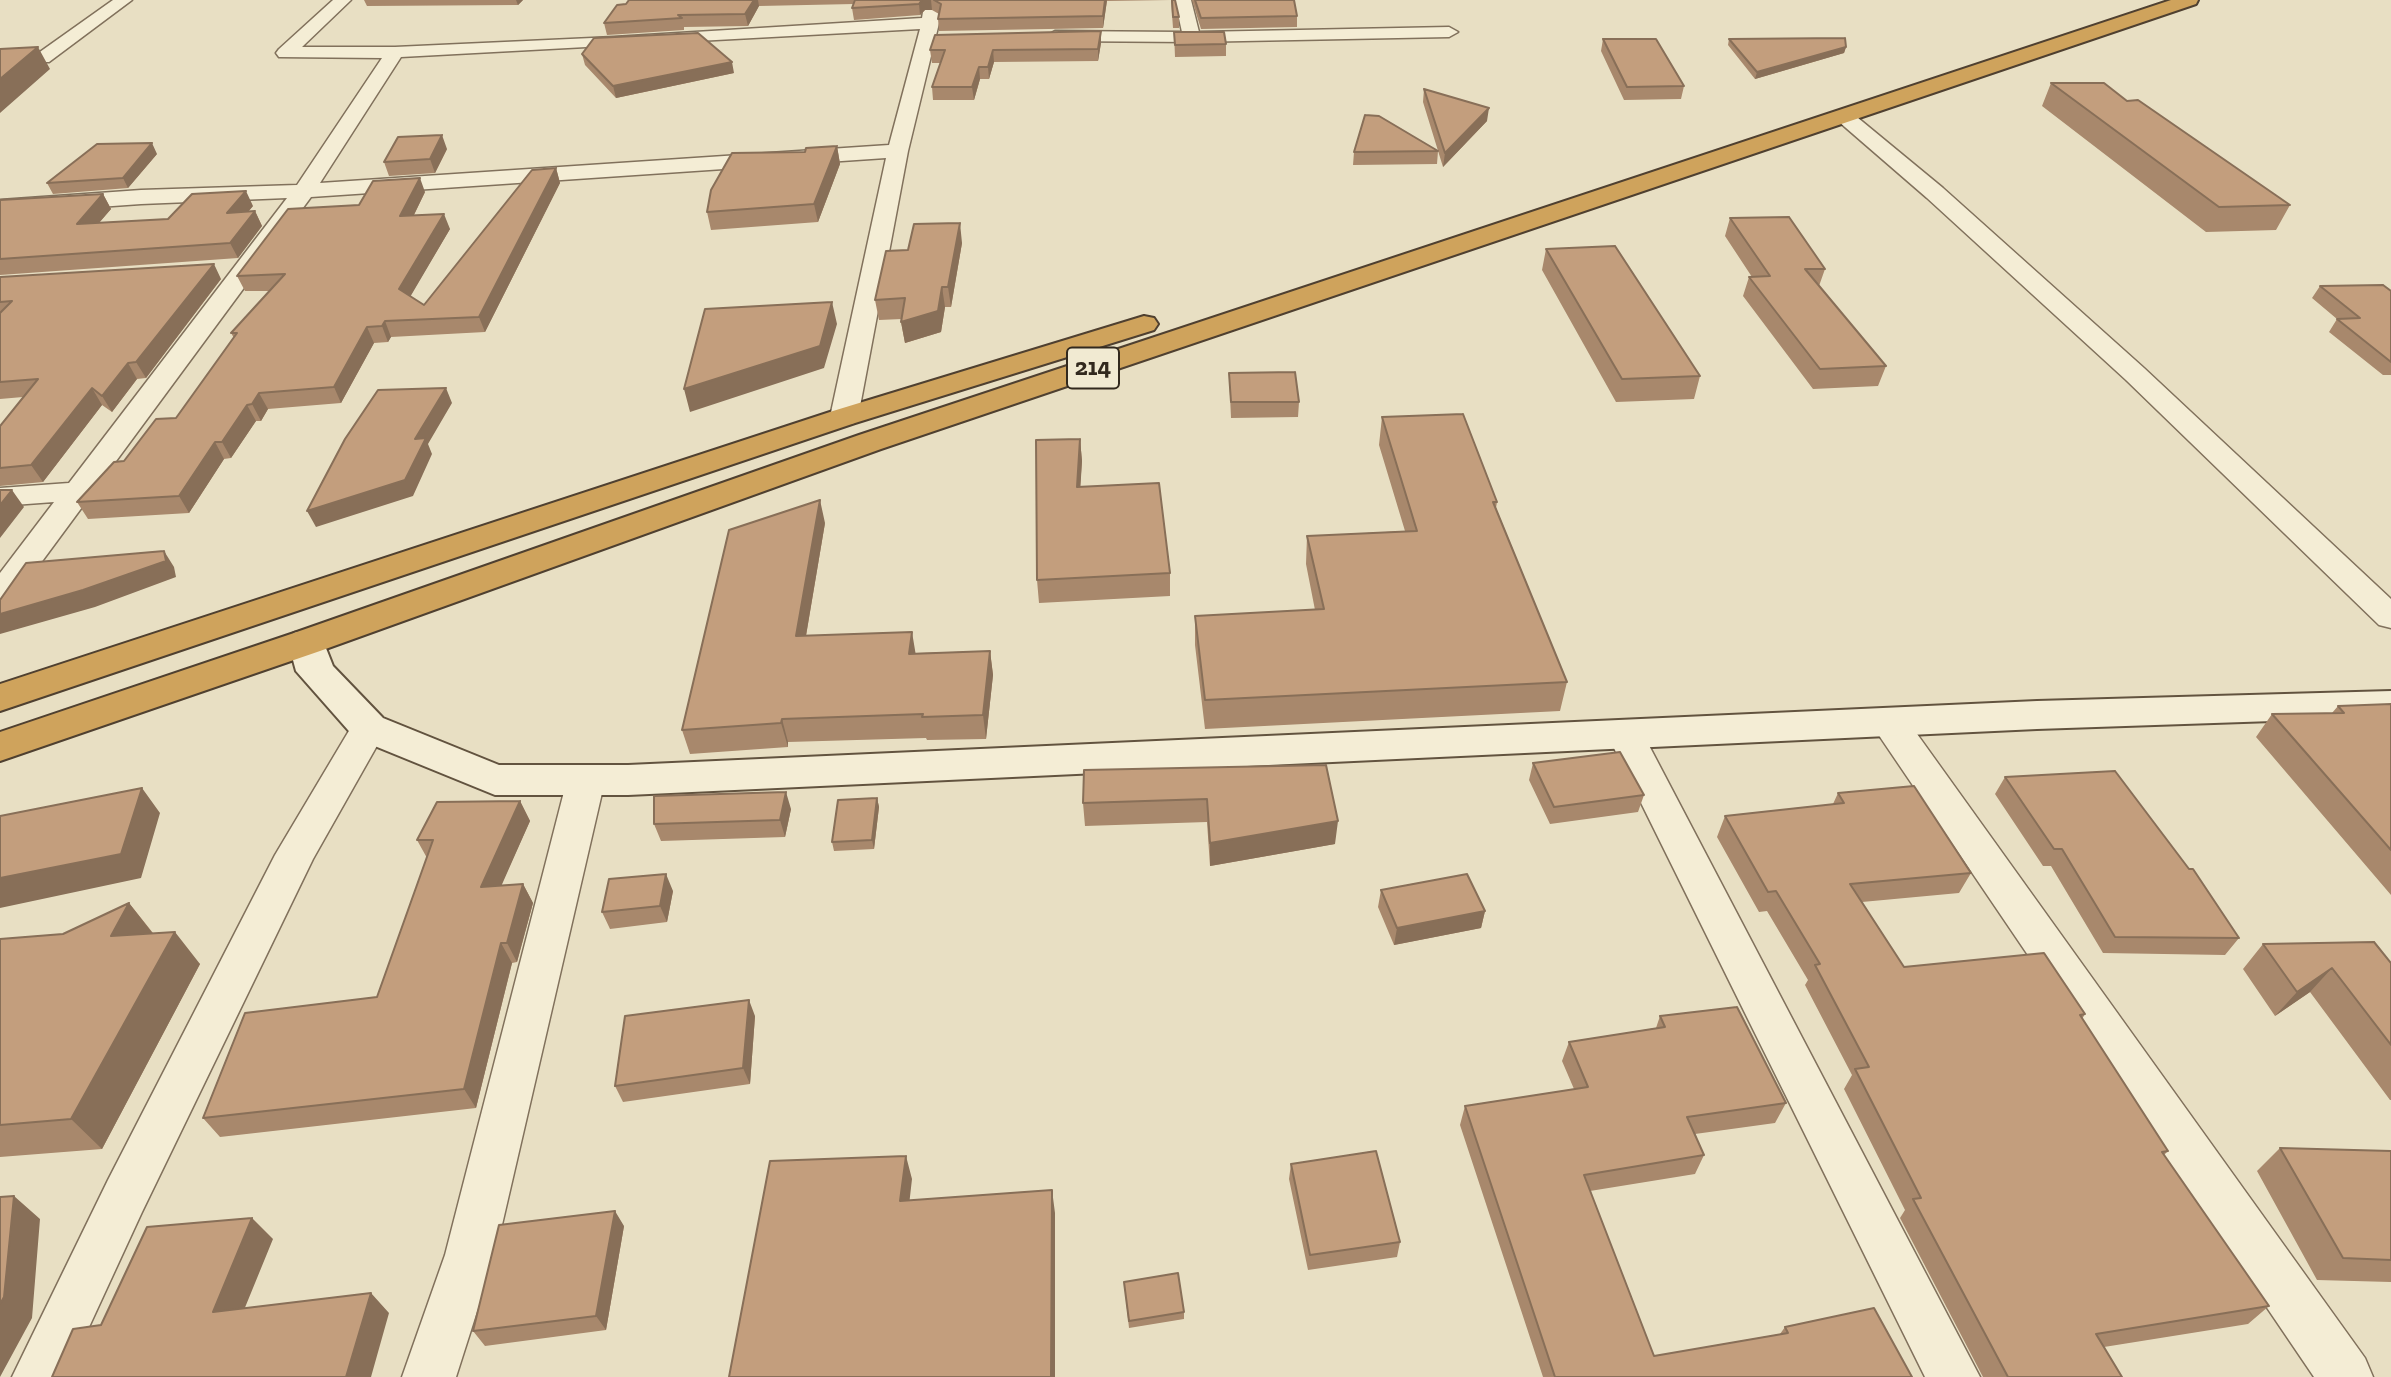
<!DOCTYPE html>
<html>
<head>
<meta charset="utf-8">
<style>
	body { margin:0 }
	canvas { display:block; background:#e8dfc3 }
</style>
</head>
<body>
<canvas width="2391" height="1377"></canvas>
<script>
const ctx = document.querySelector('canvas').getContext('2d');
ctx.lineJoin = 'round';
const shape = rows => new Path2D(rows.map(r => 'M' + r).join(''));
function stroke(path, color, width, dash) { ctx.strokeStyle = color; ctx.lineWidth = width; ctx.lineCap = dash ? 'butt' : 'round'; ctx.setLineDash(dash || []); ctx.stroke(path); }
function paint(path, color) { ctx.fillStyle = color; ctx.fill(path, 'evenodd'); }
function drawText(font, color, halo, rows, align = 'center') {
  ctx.font = font + ' "Zilla Slab",serif'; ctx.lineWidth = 7; ctx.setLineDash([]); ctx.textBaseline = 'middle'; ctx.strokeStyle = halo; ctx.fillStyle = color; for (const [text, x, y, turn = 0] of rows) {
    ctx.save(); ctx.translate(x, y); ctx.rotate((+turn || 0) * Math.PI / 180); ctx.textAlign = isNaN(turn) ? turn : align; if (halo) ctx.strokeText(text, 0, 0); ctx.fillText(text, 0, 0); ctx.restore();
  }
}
const street = shape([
	[113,0,132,0,49,62,37,62,34,58,37,54,113,0],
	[333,0,351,0,302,47,395,47,614,37,922,18,925,0,941,0,939,23,908,151,858,417,854,423,844,425,834,423,830,417,886,158,311,197,12,602,0,605,0,573,54,502,0,506,0,488,69,483,287,198,141,204,0,214,0,200,141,190,297,185,382,58,279,57,276,53,279,49,333,0],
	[920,29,889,145,320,183,401,57,920,29],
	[1175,0,1191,0,1199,32,1449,27,1458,32,1449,37,1192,42,1055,41,1046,36,1055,31,1182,32,1175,0],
	[1845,111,1852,113,1943,188,2144,368,2391,599,2391,628,2379,625,2126,380,1927,198,1838,121,1835,117,1838,113,1845,111],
	[1889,709,1902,713,2365,1358,2373,1377,2314,1377,1876,731,1871,722,1876,713,1889,709],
	[369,715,382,719,387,728,313,859,142,1212,66,1377,12,1377,108,1180,275,855,356,719,369,715],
	[1625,721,1638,725,1643,734,1980,1377,1925,1377,1607,734,1612,725,1625,721],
	[586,766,599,770,605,780,495,1255,456,1377,402,1377,445,1255,567,780,573,770,586,766]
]);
const secondary = shape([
	[307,630,320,633,333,666,383,718,499,765,628,765,2037,701,2391,691,2391,717,2037,729,628,795,495,795,355,738,296,671,288,642,294,633,307,630]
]);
const highway = shape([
	[2171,0,2198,0,2196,4,881,449,320,651,0,761,0,732,294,633,859,435,2171,0],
	[1144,316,1154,318,1158,324,1154,330,855,423,0,711,0,684,833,411,1144,316]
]);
stroke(street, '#81715c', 3);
stroke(secondary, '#62533f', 4);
stroke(highway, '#4f4030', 4);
paint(street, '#f4edd5');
paint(secondary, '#f4edd5');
paint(highway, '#cfa35c');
paint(shape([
	[364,0,523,0,518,5,367,6],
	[629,0,1175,0,1179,17,1179,28,1173,28,1171,0,1107,1,1103,28,939,31,938,19,939,14,932,10,925,10,920,15,854,20,852,8,854,4,759,6,748,26,684,27,684,30,607,35,604,23,626,4],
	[1192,0,1294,0,1297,16,1297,27,1201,29],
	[1174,32,1226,44,1226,56,1175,57],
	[1603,39,1684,86,1681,99,1624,100,1601,51],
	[1729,39,1846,47,1844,53,1755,79,1728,45],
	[1101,43,1098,61,994,62,989,79,980,79,974,100,933,100,932,87,941,63,932,63,930,50],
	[582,54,734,73,616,98,585,65],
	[2051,83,2127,101,2290,205,2276,230,2206,232,2042,106],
	[1424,89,1487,121,1443,167,1423,102],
	[837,146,840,164,818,222,711,230,707,212,805,152],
	[447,149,435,173,389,176,384,162],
	[1438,151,1437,164,1353,165,1354,152],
	[157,154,128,188,53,194,47,183],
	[556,168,560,183,485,332,391,337,388,342,374,343,341,403,268,409,261,421,256,421,231,458,224,459,189,513,88,519,77,502,176,418,234,338,231,333,271,291,245,291,237,276,359,205,425,192,414,215,450,229,410,296,424,305],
	[103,194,111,209,99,223,168,219,253,206,248,212,255,211,262,226,238,258,0,275,0,200],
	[1730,218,1825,269,1819,286,1886,366,1878,386,1813,389,1743,296,1749,277,1752,277,1725,236],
	[962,243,951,307,945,307,941,332,905,343,901,322,902,319,879,320,875,300,908,250],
	[1546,249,1700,376,1694,399,1616,402,1542,270],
	[0,277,221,279,146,378,137,379,112,412,102,405,43,482,0,486,0,426,23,397,0,399],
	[2320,286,2391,291,2391,375,2383,375,2329,332,2337,319,2312,298],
	[1229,373,1299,402,1298,417,1231,418],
	[1382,417,1497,502,1496,508,1567,682,1560,711,1205,729,1195,645,1195,616,1315,610,1306,564,1307,536,1405,531,1379,445],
	[1080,439,1082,461,1080,487,1170,573,1170,596,1039,603,1037,580],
	[825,523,806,636,916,653,990,651,993,675,986,739,927,740,926,738,788,742,788,747,690,754,682,730],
	[2391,704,2391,895,2256,737,2272,714,2332,713,2338,706],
	[1533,763,1644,795,1638,812,1550,824,1529,780],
	[1326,765,1335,844,1210,866,1207,822,1085,826,1083,803],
	[2005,777,2239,938,2225,955,2103,953,2051,866,2043,866,1995,794],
	[1838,793,1971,873,1959,893,1862,902,1904,967,2085,1014,2082,1019,2168,1151,2164,1155,2269,1306,2248,1324,2104,1347,2122,1377,1983,1377,1900,1218,1905,1210,1844,1089,1852,1075,1805,985,1808,980,1767,911,1759,912,1717,837,1725,816,1833,804],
	[877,798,879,807,874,849,834,851,832,842],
	[520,801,530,821,501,885,523,884,533,903,517,962,512,963,476,1108,220,1137,203,1118,377,997,427,858,417,840],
	[791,809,785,837,661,841,654,824],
	[1381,890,1485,911,1481,928,1394,945,1378,907],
	[673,891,667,922,610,929,602,912],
	[129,903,153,933,200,964,102,1149,0,1157,0,939,63,934],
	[2263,944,2391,963,2391,1100,2390,1100,2310,992,2275,1016,2243,969],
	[755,1016,750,1084,623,1102,615,1086],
	[1660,1016,1786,1103,1775,1123,1695,1134,1704,1155,1695,1174,1590,1191,1654,1356,1780,1334,1785,1327,1912,1377,1543,1377,1460,1125,1465,1106,1574,1089,1562,1061,1569,1042,1656,1028],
	[2280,1148,2391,1151,2391,1282,2317,1280,2257,1171],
	[1291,1164,1400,1242,1397,1257,1308,1270,1289,1179],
	[624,1226,606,1330,485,1346,473,1331],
	[1124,1282,1184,1312,1184,1319,1129,1328]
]), '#a8886c');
paint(shape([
	[516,0,523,0,518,5],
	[754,0,758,0,759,6,748,26,745,14],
	[922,0,931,0,932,10,925,10,920,15,919,4],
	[1105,0,1107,0,1103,28,1103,16],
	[1101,31,1101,43,1098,61,1098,49],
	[38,47,50,69,0,113,0,79],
	[1846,47,1844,53,1755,79,1757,72],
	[993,50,994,62,989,79,988,67],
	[732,62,734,73,616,98,613,86],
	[979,67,980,79,974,100,972,87],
	[1489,108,1487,121,1443,167,1445,153],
	[442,135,447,149,435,173,430,159],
	[152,143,157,154,128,188,123,178],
	[837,146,840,164,818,222,814,204],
	[556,168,560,183,485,332,479,317],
	[420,178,425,192,406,231,400,216],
	[246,191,253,206,234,228,227,213],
	[103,194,111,209,85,239,77,224],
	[255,211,262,226,238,258,230,243],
	[444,214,450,229,406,304,399,289],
	[960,223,962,243,951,307,948,287],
	[214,264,221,279,146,378,136,362],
	[942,287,945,307,941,332,905,343,901,322],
	[832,302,837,324,824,368,690,412,684,389],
	[385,321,391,337,388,342,382,326],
	[367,327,374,343,341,403,334,387],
	[128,363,137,379,112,412,102,396],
	[92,388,102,405,43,482,31,465],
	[446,388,452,403,428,444,432,454,413,496,316,527,307,511,415,439],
	[259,393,268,409,261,421,252,404],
	[247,405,256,421,231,458,222,442],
	[1080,439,1082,461,1079,510,1077,487],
	[215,442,224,459,189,513,179,496],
	[12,490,24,507,0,538,0,505],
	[820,500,825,523,802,659,796,636],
	[164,551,174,567,176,577,95,607,0,634,0,614],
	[912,632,916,656,909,654],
	[990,651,993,675,986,739,983,715],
	[782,719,788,742,788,747,781,723],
	[142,788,160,813,141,878,0,908,0,878],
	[786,792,791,809,785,837,780,820],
	[877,798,879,807,874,849,872,840],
	[520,801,530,821,492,907,481,887],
	[1338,821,1335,844,1210,866,1210,843],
	[666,874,673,891,667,922,660,906],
	[523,884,533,903,517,962,507,943],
	[129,903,154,935,111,936],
	[1485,911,1481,928,1394,945,1397,928],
	[175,932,200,964,102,1149,71,1119],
	[501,943,512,963,476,1108,464,1089],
	[2332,968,2310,992,2275,1016,2297,992],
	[749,1000,755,1016,750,1084,743,1068],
	[906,1156,912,1179,907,1223,900,1201],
	[1052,1190,1055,1213,1055,1377,1051,1377],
	[14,1196,40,1219,32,1318,0,1377,0,1304],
	[615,1211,624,1226,606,1330,596,1316],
	[252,1218,273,1239,235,1332,213,1312],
	[371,1293,389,1313,371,1377,346,1377]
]), '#886f58');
const building = shape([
	[629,0,754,0,745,14,678,15,682,18,604,23,617,5,626,4,629,0],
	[855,0,922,0,919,4,852,8,855,0],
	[934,0,1105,0,1103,16,938,19,941,4,934,0],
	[1172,0,1175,0,1179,17,1173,17,1172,0],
	[1195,0,1294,0,1297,16,1201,18,1195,0],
	[1101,31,1098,49,993,50,988,67,979,67,972,87,932,87,945,50,930,50,935,35,1101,31],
	[1174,32,1224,32,1226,44,1175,45,1174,32],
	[698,33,732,62,613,86,582,54,594,38,698,33],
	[1845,38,1846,47,1757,72,1729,39,1845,38],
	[1603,39,1656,39,1684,86,1627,87,1603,39],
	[38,47,0,79,0,49,38,47],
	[2051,83,2104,83,2127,101,2138,100,2290,205,2219,207,2051,83],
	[1424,89,1489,108,1445,153,1424,89],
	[1365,115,1379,116,1438,151,1354,152,1365,115],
	[442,135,430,159,384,162,398,137,442,135],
	[152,143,123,178,47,183,97,144,152,143],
	[837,146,814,204,707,212,711,190,732,153,805,152,806,148,837,146],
	[556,168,479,317,385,321,382,326,367,327,334,387,259,393,252,404,247,405,222,442,215,442,179,496,77,502,114,462,124,461,156,419,176,418,237,333,231,333,285,274,237,276,288,209,359,205,373,181,420,178,400,216,444,214,399,289,424,305,532,170,556,168],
	[246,191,227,213,255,211,230,243,0,259,0,200,103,194,77,224,168,219,192,194,246,191],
	[1789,217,1825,269,1805,269,1886,366,1820,369,1749,277,1770,276,1730,218,1789,217],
	[960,223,948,287,942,287,938,311,901,322,905,298,875,300,886,251,908,250,914,224,960,223],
	[1615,246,1700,376,1622,379,1546,249,1615,246],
	[214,264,136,362,128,363,102,396,92,388,31,465,0,468,0,426,38,379,0,382,0,313,12,301,0,302,0,277,214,264],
	[2383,285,2391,291,2391,362,2337,319,2360,318,2320,286,2383,285],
	[832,302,820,346,684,389,705,309,832,302],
	[1295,372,1299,402,1231,402,1229,373,1295,372],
	[446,388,415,439,426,438,405,480,307,511,345,439,378,390,446,388],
	[1463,414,1497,502,1493,502,1567,682,1205,700,1195,616,1324,609,1307,536,1417,531,1382,417,1463,414],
	[1080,439,1077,487,1159,483,1170,573,1037,580,1036,440,1080,439],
	[0,490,12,490,0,505,0,490],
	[820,500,796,636,912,632,909,654,990,651,983,715,922,717,923,714,782,719,781,723,682,730,729,530,820,500],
	[164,551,166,561,83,590,0,614,0,600,26,563,164,551],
	[2391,704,2391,850,2272,714,2344,713,2338,706,2391,704],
	[1620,752,1644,795,1554,807,1533,763,1620,752],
	[1326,765,1338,821,1210,843,1207,799,1083,803,1084,770,1326,765],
	[2115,771,2189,869,2193,869,2239,938,2115,937,2062,849,2054,849,2005,777,2115,771],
	[1914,786,1971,873,1850,884,1904,967,2044,953,2085,1014,2080,1015,2168,1151,2162,1152,2269,1306,2096,1334,2122,1377,2008,1377,1913,1199,1921,1198,1855,1069,1869,1067,1815,965,1820,964,1776,891,1768,892,1725,816,1844,803,1838,793,1914,786],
	[142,788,121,854,0,878,0,816,142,788],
	[786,792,780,820,654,824,654,796,786,792],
	[877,798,872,840,832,842,838,800,877,798],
	[520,801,481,887,523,884,507,943,501,943,464,1089,203,1118,245,1013,377,997,433,840,417,840,437,802,520,801],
	[666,874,660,906,602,912,609,879,666,874],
	[1467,874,1485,911,1397,928,1381,890,1467,874],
	[129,903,111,936,175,932,71,1119,0,1125,0,939,63,934,129,903],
	[2374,942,2391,963,2391,1045,2332,968,2297,992,2263,944,2374,942],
	[749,1000,743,1068,615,1086,625,1016,749,1000],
	[1737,1007,1786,1103,1687,1117,1704,1155,1584,1175,1654,1356,1788,1333,1785,1327,1874,1308,1912,1377,1555,1377,1465,1106,1588,1087,1569,1042,1665,1027,1660,1016,1737,1007],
	[2280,1148,2391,1151,2391,1260,2343,1258,2280,1148],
	[1376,1151,1400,1242,1310,1255,1291,1164,1376,1151],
	[906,1156,900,1201,1052,1190,1051,1377,729,1377,770,1161,906,1156],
	[14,1196,4,1297,0,1304,0,1197,14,1196],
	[615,1211,596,1316,473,1331,499,1225,615,1211],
	[252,1218,213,1312,371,1293,346,1377,52,1377,73,1329,101,1325,147,1227,252,1218],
	[1178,1273,1184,1312,1129,1321,1124,1282,1178,1273]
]);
paint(building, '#c39e7d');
stroke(building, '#886f58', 2);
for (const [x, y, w] of [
	[1093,368,52]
]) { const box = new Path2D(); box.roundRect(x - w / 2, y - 20.5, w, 41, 5); ctx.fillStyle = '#f1ead2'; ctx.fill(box); stroke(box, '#32291e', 2); }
drawText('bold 24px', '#32291e', null, [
	["214",1093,368]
]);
</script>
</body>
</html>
